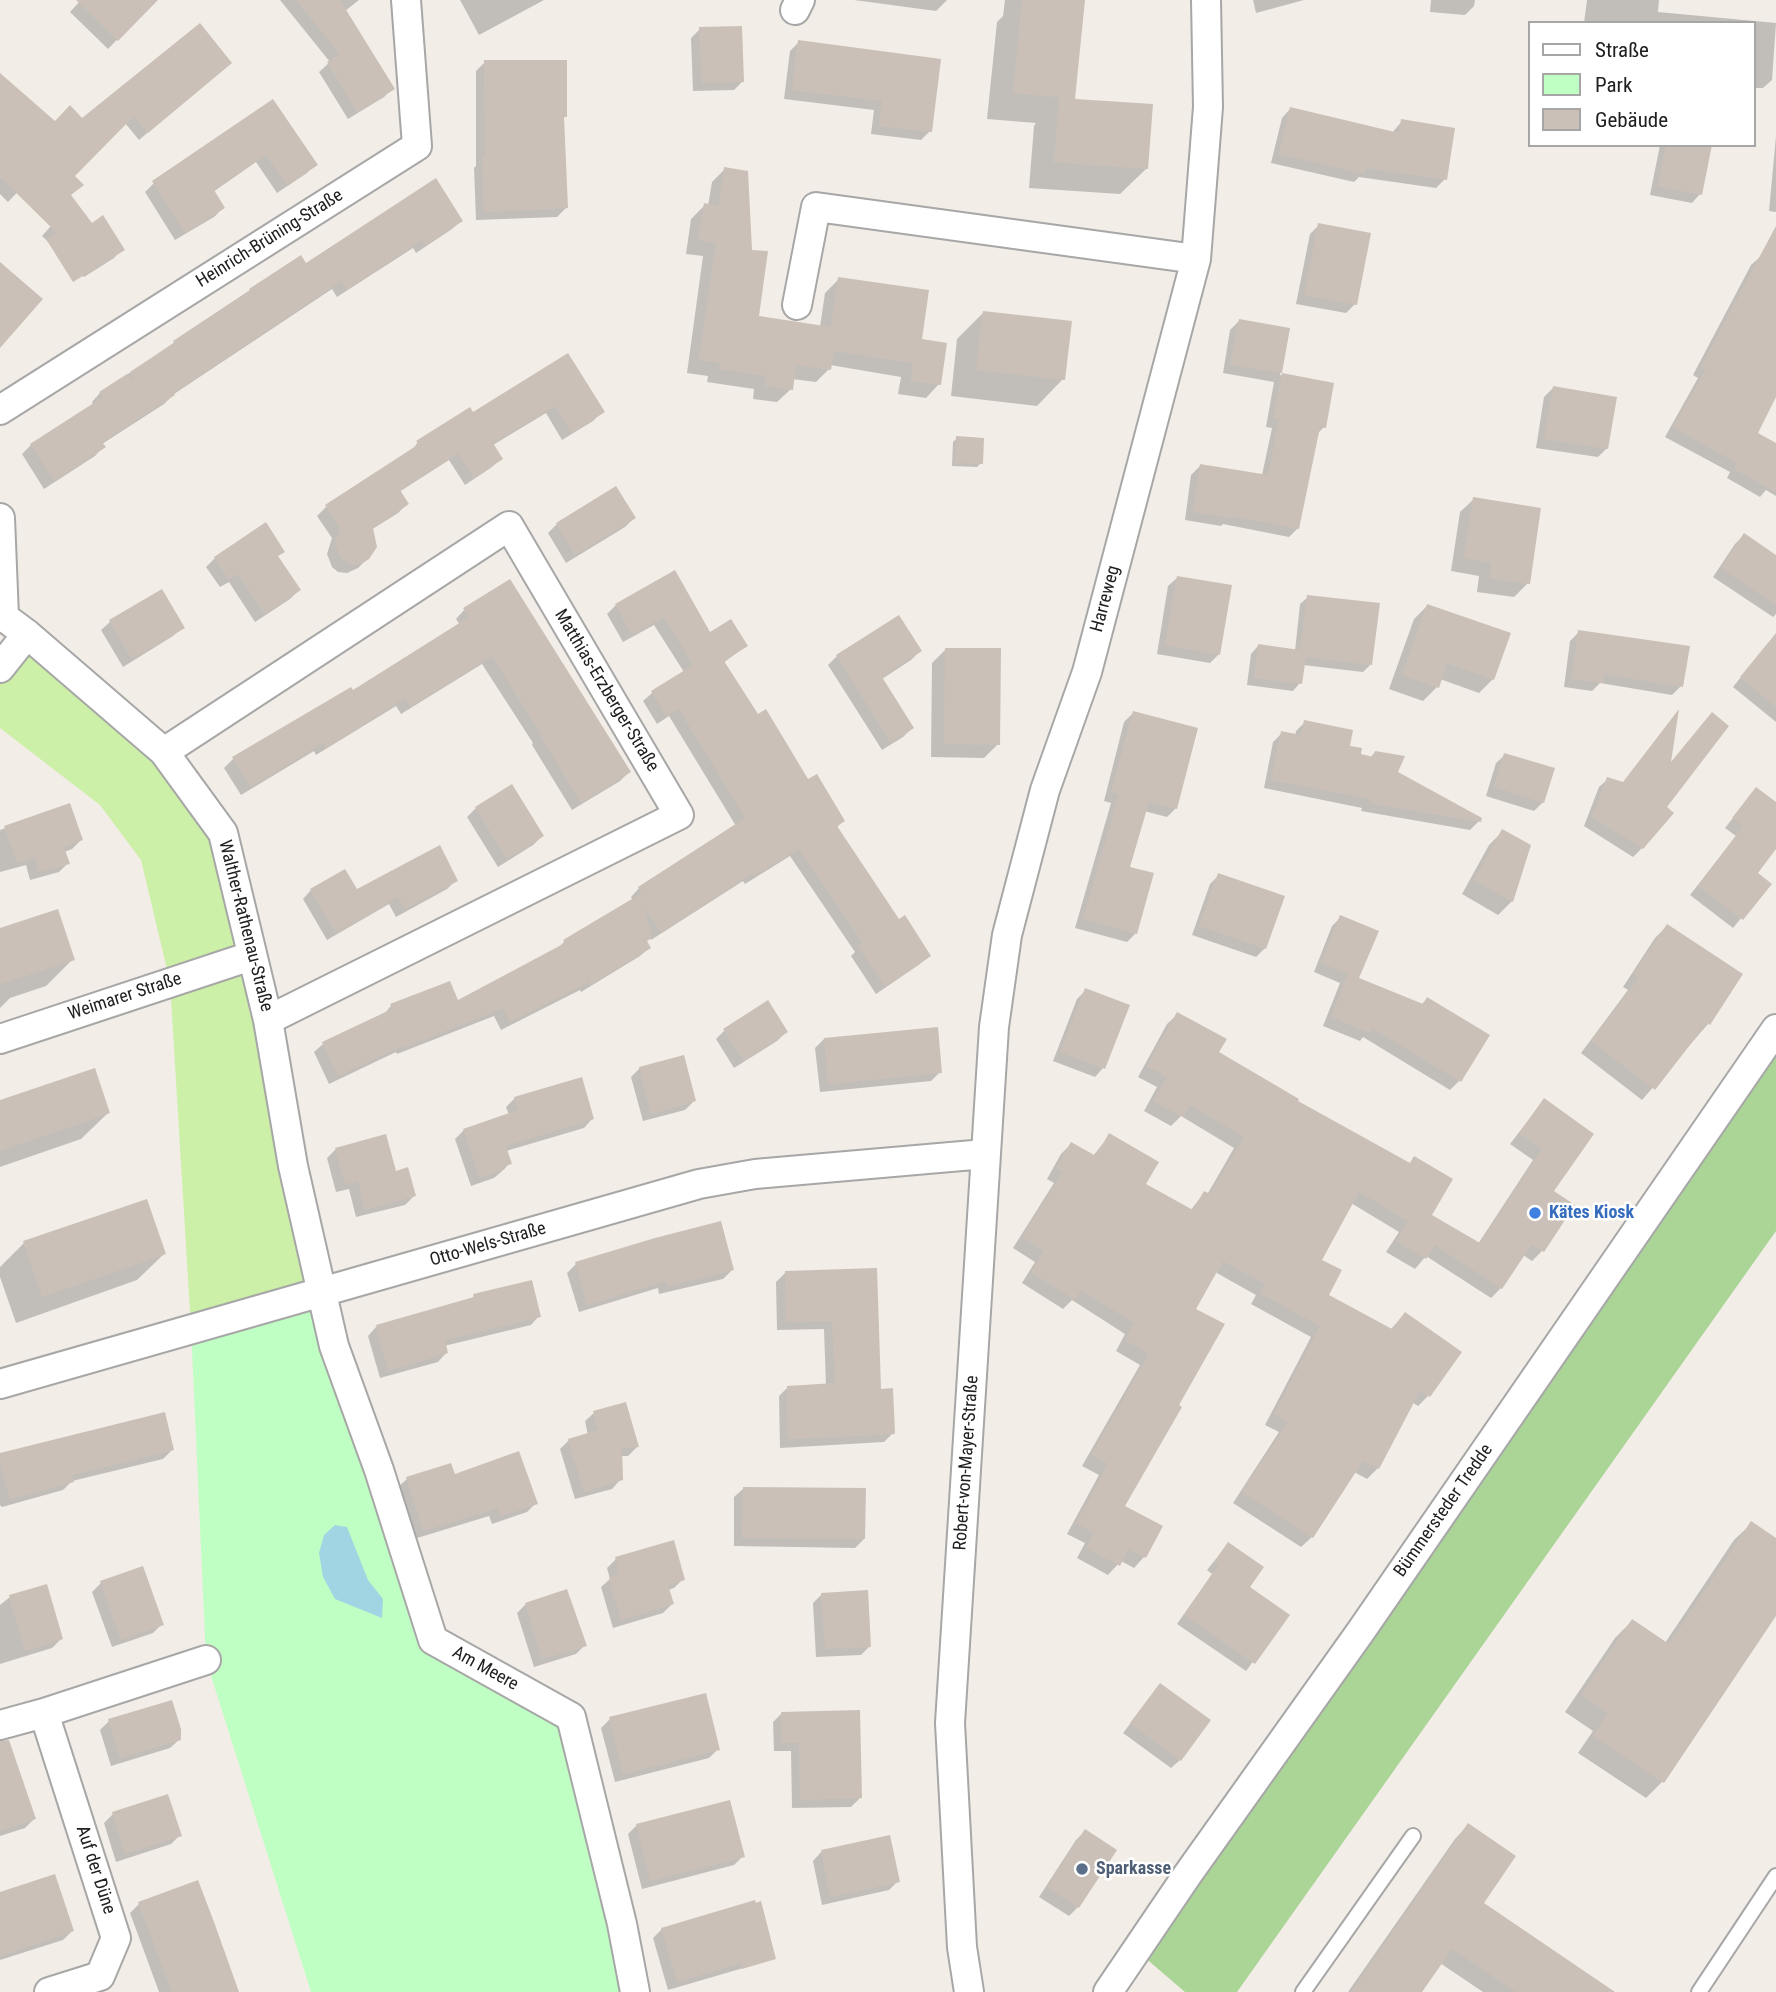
<!DOCTYPE html>
<html>
<head>
<meta charset="utf-8">
<style>
	body { margin:0 }
	#map { position:relative; width:1776px; height:1992px; overflow:hidden; background:#f2ede6; font-family:"Roboto Condensed",sans-serif }
	canvas { display:block }
	.legend { position:absolute; left:1528px; top:21px; width:228px; height:126px; box-sizing:border-box; background:#fff; border:2px solid #a6a6a6; margin:0; padding:9px 12px; list-style:none; font-size:21px; color:#202020 }
	.legend li { display:flex; align-items:center; gap:14px; height:35px }
	.legend b { width:35px; border:2px solid #a6a6a6 }
</style>
</head>
<body>
<div id="map">
<canvas width="1776" height="1992"></canvas>
<ul class="legend">
<li><b style="height:9px;background:#fff"></b>Straße</li>
<li><b style="height:19px;background:#c0ffc4"></b>Park</li>
<li><b style="height:19px;background:#cac0b8"></b>Gebäude</li>
</ul>
</div>
<script>
const ctx = document.querySelector('canvas').getContext('2d');
ctx.lineJoin = 'round';
function paint(path, color) { ctx.fillStyle = color; ctx.fill(path, 'evenodd'); }
const shape = rows => new Path2D(rows.map(r => 'M' + r).join(''));
function stroke(path, color, width, dash) { ctx.strokeStyle = color; ctx.lineWidth = width; ctx.lineCap = dash ? 'butt' : 'round'; ctx.setLineDash(dash || []); ctx.stroke(path); }
function drawText(font, color, halo, rows, align = 'center') {
  ctx.font = font + ' "Roboto Condensed",sans-serif'; ctx.lineWidth = 5; ctx.setLineDash([]); ctx.textBaseline = 'middle'; ctx.strokeStyle = halo; ctx.fillStyle = color; for (const [text, x, y, turn = 0] of rows) {
    ctx.save(); ctx.translate(x, y); ctx.rotate((+turn || 0) * Math.PI / 180); ctx.textAlign = isNaN(turn) ? turn : align; if (halo) ctx.strokeText(text, 0, 0); ctx.fillText(text, 0, 0); ctx.restore();
  }
}
paint(shape([
	[27,634,164,752,223,833,321,1294,191,1328,170,982,141,860,100,805,0,728,0,668]
]), '#ccf0a7');
paint(shape([
	[1776,1029,1776,1231,1237,1992,1185,1992,1136,1950]
]), '#aad597');
paint(shape([
	[321,1294,433,1640,571,1717,635,1992,311,1992,206,1660,191,1328]
]), '#c0ffc4');
paint(shape([
	[335,1525,347,1527,368,1580,383,1599,382,1618,335,1599,323,1577,319,1553,324,1535]
]), '#a2d5e3');
paint(shape([
	[81,0,156,0,108,49,70,12],
	[280,0,359,0,345,11,393,88,384,97,348,119,319,72,330,62],
	[460,0,544,0,479,35],
	[854,0,947,0,936,11],
	[1005,0,1083,0,1074,101,1147,168,1120,194,1029,188,1034,126,1036,123,987,119,997,22,1003,16],
	[1253,0,1304,0,1256,13],
	[1431,0,1475,0,1474,6,1465,15,1430,12],
	[1587,0,1659,0,1658,12,1776,23,1772,80,1763,88,1753,88,1753,23,1584,23],
	[700,29,743,81,734,90,693,91,691,38],
	[799,42,930,131,921,140,871,134,874,110,784,99,790,51],
	[485,62,566,116,562,119,566,208,557,217,476,220,474,168,476,166,476,71],
	[230,63,139,140,125,123,56,152,8,202,0,194,0,75,55,124,82,121],
	[273,101,315,164,307,173,277,193,256,162,213,192,223,208,214,217,175,240,145,192,154,183],
	[1290,109,1392,133,1402,121,1445,179,1436,188,1359,177,1354,182,1271,163,1282,118],
	[1776,136,1776,212,1769,211],
	[1660,145,1710,145,1700,194,1692,203,1650,195],
	[725,169,750,252,757,318,820,327,825,293,839,279,920,341,939,384,926,398,898,394,901,377,830,365,829,369,816,382,792,379,791,389,777,402,753,399,754,389,707,382,708,376,687,373,703,256,686,254,691,219,705,205,708,206,712,182],
	[65,210,91,225,122,249,114,258,84,277,42,236],
	[461,220,452,229,416,253,413,248,337,297,332,289,174,394,164,404,102,444,103,447,95,456,44,489,22,454,31,445,93,405,92,402,100,393,300,257,306,266],
	[1319,225,1355,304,1346,313,1296,304,1310,234],
	[1760,257,1776,265,1776,394,1755,433,1776,445,1776,496,1766,490,1760,497,1727,478,1730,472,1665,437,1698,378,1693,375,1751,265],
	[984,312,1063,379,1037,406,951,396,957,339],
	[1239,321,1288,329,1280,375,1332,384,1324,427,1317,434,1298,528,1289,537,1223,524,1221,526,1185,520,1191,475,1200,466,1262,475,1272,428,1266,427,1274,382,1223,373,1230,330],
	[568,356,602,412,593,421,562,440,546,413,493,445,501,458,492,467,465,485,449,460,399,492,407,504,398,513,371,530,368,558,358,568,347,573,338,572,332,567,327,554,332,538,317,516,326,507,410,453,418,442,473,414],
	[1553,388,1607,448,1598,457,1536,448,1544,397],
	[957,438,981,463,977,467,952,466,953,442],
	[616,488,634,518,625,527,566,563,548,533,557,524],
	[1474,499,1528,583,1514,597,1477,592,1479,576,1451,571,1460,512],
	[1744,535,1776,557,1776,614,1773,617,1713,577,1735,544],
	[283,551,277,557,299,590,290,599,255,622,229,582,220,587,206,567,215,558],
	[675,572,710,634,746,646,723,663,757,717,808,782,843,821,836,828,898,922,929,956,920,964,876,994,851,956,855,952,790,856,745,884,743,881,651,940,650,938,645,942,649,948,640,956,581,992,580,990,501,1030,494,1016,397,1054,396,1052,329,1084,314,1052,323,1044,383,1015,391,1006,457,1002,556,950,564,942,633,900,631,897,639,888,736,826,669,716,657,724,643,701,652,693,684,672,654,625,623,642,607,614,616,605],
	[1177,578,1219,654,1210,663,1157,654,1168,586],
	[161,592,182,628,173,636,123,667,101,630,110,622],
	[1308,597,1370,665,1363,672,1303,665,1300,683,1293,691,1247,685,1251,654,1258,646,1295,651,1300,604],
	[1427,606,1493,679,1479,693,1440,679,1437,687,1423,701,1389,689,1414,619],
	[464,610,629,772,620,781,572,810,532,745,533,743,482,664,401,714,396,706,316,755,314,751,241,795,224,768,233,759,352,692,460,625,456,619],
	[1579,632,1681,686,1672,695,1600,683,1592,691,1564,687,1570,641],
	[946,649,998,744,984,758,931,757,932,663],
	[1776,650,1776,722,1733,687,1760,653],
	[920,651,911,660,882,679,912,728,903,737,882,750,828,665,837,656],
	[1133,713,1176,808,1167,817,1144,811,1128,868,1136,933,1127,942,1075,928,1111,803,1104,801,1124,722],
	[1305,722,1359,755,1370,758,1375,752,1396,772,1479,821,1470,830,1361,811,1362,808,1264,788,1273,742,1282,733,1295,736,1296,731],
	[1505,755,1543,802,1534,811,1486,796,1496,763],
	[1608,779,1664,808,1642,848,1633,857,1584,826,1599,787],
	[1756,789,1776,804,1776,846,1756,873,1769,884,1733,928,1690,895,1736,836,1725,828],
	[69,805,81,840,72,849,64,852,68,863,59,872,30,880,26,865,0,872,0,830],
	[476,808,542,836,533,845,498,867,467,817],
	[1503,831,1512,901,1498,915,1462,894,1489,845],
	[1219,875,1265,948,1256,957,1192,935,1210,884],
	[456,880,447,889,396,917,389,904,327,940,303,899,311,890,357,892],
	[1341,917,1357,979,1421,1005,1427,999,1488,1036,1459,1081,1450,1090,1363,1037,1360,1041,1323,1026,1340,983,1314,972,1332,926],
	[1667,926,1708,1024,1642,1100,1581,1053,1628,990,1623,987,1655,938],
	[0,930,73,959,46,986,10,998,0,1008],
	[1086,990,1103,1068,1095,1077,1053,1061,1077,999],
	[1178,1014,1217,1053,1295,1102,1409,1164,1414,1158,1430,1215,1478,1244,1533,1160,1510,1144,1544,1100,1551,1192,1542,1251,1532,1261,1523,1255,1501,1288,1491,1298,1426,1256,1415,1269,1386,1252,1399,1232,1351,1203,1320,1260,1326,1295,1390,1330,1405,1314,1459,1352,1428,1396,1418,1406,1412,1402,1378,1468,1367,1479,1354,1472,1312,1537,1301,1547,1233,1503,1279,1432,1265,1425,1311,1337,1251,1304,1256,1295,1215,1272,1194,1309,1123,1507,1160,1527,1144,1557,1134,1568,1121,1561,1108,1575,1077,1558,1085,1543,1067,1534,1099,1475,1082,1466,1140,1365,1116,1351,1125,1334,1072,1300,1063,1309,1022,1283,1035,1262,1013,1248,1054,1183,1047,1179,1061,1154,1071,1144,1093,1156,1109,1136,1144,1185,1190,1211,1204,1193,1207,1195,1234,1148,1181,1116,1171,1126,1144,1111,1157,1087,1138,1077,1167,1024],
	[725,1030,786,1032,777,1041,734,1068,716,1039],
	[824,1039,940,1072,931,1081,820,1092,815,1048],
	[640,1068,694,1101,685,1110,643,1121,631,1077],
	[515,1098,592,1119,584,1128,506,1151,510,1163,501,1172,494,1178,471,1186,455,1139,464,1130,509,1115,506,1107],
	[0,1102,108,1113,81,1139,0,1167],
	[336,1149,414,1196,405,1205,356,1217,349,1189,336,1192,327,1158],
	[24,1243,164,1254,137,1280,16,1323,0,1277,0,1267],
	[576,1264,732,1270,723,1279,659,1294,658,1288,579,1312,567,1273],
	[876,1270,879,1391,893,1433,884,1442,780,1448,779,1396,788,1387,826,1386,824,1329,777,1330,776,1282,785,1273],
	[474,1296,539,1316,531,1325,444,1346,446,1353,438,1362,380,1378,368,1336,376,1327,470,1300],
	[594,1413,637,1447,628,1456,621,1456,621,1479,612,1489,575,1499,560,1449,569,1440,588,1435,585,1421],
	[172,1450,163,1459,72,1481,63,1490,2,1507,0,1505,0,1455],
	[454,1476,536,1503,527,1512,492,1524,489,1516,414,1539,398,1487,407,1479],
	[743,1489,864,1539,855,1548,734,1546,734,1497],
	[1751,1524,1776,1540,1776,1612,1663,1781,1646,1798,1578,1753,1593,1731,1565,1712,1615,1638,1632,1621,1665,1643,1734,1540],
	[1228,1544,1248,1588,1288,1615,1246,1671,1177,1624,1212,1574,1207,1570],
	[616,1559,683,1579,674,1588,668,1590,672,1604,663,1613,613,1628,601,1587,610,1579,607,1568],
	[101,1583,162,1624,153,1633,112,1647,92,1592],
	[822,1594,870,1646,861,1655,816,1657,813,1603],
	[10,1597,61,1639,52,1648,0,1664,0,1605],
	[526,1604,585,1645,576,1654,534,1667,517,1613],
	[1160,1685,1180,1760,1171,1768,1123,1733],
	[782,1713,860,1798,851,1807,792,1808,791,1751,774,1751,773,1722],
	[610,1719,718,1749,709,1758,615,1782,601,1728],
	[109,1721,180,1739,170,1748,111,1766,100,1730],
	[0,1770,34,1819,25,1828,0,1836],
	[167,1796,180,1835,171,1844,116,1862,104,1823,113,1814],
	[637,1825,743,1856,734,1865,642,1889,628,1834],
	[1468,1825,1481,1904,1597,1992,1483,1992,1440,1963,1420,1992,1348,1992,1455,1839],
	[1085,1831,1115,1851,1078,1907,1069,1916,1039,1897,1076,1840],
	[821,1852,898,1881,889,1890,822,1905,813,1861],
	[0,1894,72,1931,63,1940,0,1960],
	[139,1904,237,1992,159,1992,130,1913],
	[662,1929,764,1962,668,1990,653,1938]
]), '#0003');
paint(shape([
	[76,0,158,0,118,41],
	[296,0,340,0,395,89,357,112,327,62,340,54],
	[1022,0,1085,0,1075,99,1153,104,1148,169,1054,162,1059,98,1067,98,1013,93],
	[200,23,232,63,148,133,134,116,75,176,84,185,71,195,92,223,103,215,125,250,73,282,46,239,57,233,0,177,0,73,55,121,70,105,82,118],
	[742,26,744,82,702,83,699,27],
	[798,40,941,59,932,132,879,126,882,101,792,90],
	[484,60,567,60,567,117,564,117,568,208,484,212,482,157,485,157],
	[273,99,318,165,287,185,266,155,214,190,225,208,185,233,152,181],
	[1290,107,1399,133,1401,119,1455,128,1447,180,1366,168,1364,174,1279,154],
	[1666,145,1712,145,1702,195,1658,186],
	[724,167,748,171,752,250,768,251,759,316,831,327,838,277,929,290,922,339,947,343,941,385,911,381,913,363,834,351,831,370,796,365,793,390,765,386,767,376,719,369,720,363,699,360,716,243,698,240,704,203,719,206],
	[436,178,463,221,426,245,422,240,347,290,341,281,174,393,175,395,102,442,106,447,54,481,30,444,103,397,99,392,127,374,135,381,130,372,174,343,173,341,250,290,249,289,301,255,306,263],
	[1318,223,1371,233,1357,305,1304,295],
	[1776,226,1776,397,1758,433,1776,443,1776,492,1734,469,1737,463,1673,427,1706,369,1701,366],
	[0,262,43,299,0,348],
	[983,311,1072,321,1065,380,976,370],
	[1239,319,1290,328,1282,373,1230,365],
	[568,353,605,412,572,433,555,406,493,443,503,459,474,478,458,453,400,490,409,504,373,528,377,547,369,559,363,563,353,565,341,558,335,544,340,528,325,505,419,444,416,441,470,407,473,412],
	[1282,373,1334,383,1326,428,1320,427,1299,529,1232,516,1232,518,1193,512,1200,464,1268,475,1279,419,1273,418],
	[1553,386,1617,397,1608,449,1544,439],
	[956,436,984,438,983,464,955,463],
	[616,486,636,518,575,555,556,523],
	[1473,497,1541,508,1530,584,1489,578,1492,563,1464,558],
	[266,522,285,552,278,556,301,590,265,614,238,574,229,580,214,557],
	[1744,533,1776,555,1776,605,1721,568],
	[675,570,710,632,731,619,748,646,724,661,758,714,766,709,808,779,817,774,845,821,837,826,899,919,905,915,931,956,885,987,858,946,863,943,799,849,754,876,752,874,661,932,644,907,652,938,647,941,651,948,590,985,589,982,510,1022,503,1008,406,1047,405,1045,338,1076,322,1042,392,1009,390,1004,450,981,458,1000,565,943,563,940,642,893,638,887,745,818,679,709,666,716,651,691,693,665,664,617,632,635,615,604],
	[1177,576,1232,585,1220,655,1165,645],
	[510,579,631,772,581,803,540,735,541,734,492,656,410,707,405,698,326,748,323,743,251,787,232,757,351,687,353,690,469,617,463,608],
	[162,589,185,628,132,659,109,620],
	[1307,595,1380,603,1372,665,1306,657,1302,684,1254,678,1258,644,1300,650],
	[1427,604,1511,633,1494,680,1447,663,1439,688,1402,675],
	[899,615,922,651,882,677,914,728,891,743,836,655],
	[1578,630,1690,646,1683,687,1604,674,1603,683,1572,679],
	[1776,633,1776,707,1740,677],
	[945,648,1001,648,1000,745,944,744],
	[1679,709,1671,762,1712,712,1729,726,1667,807,1674,813,1643,849,1592,817,1607,777,1623,782],
	[1133,711,1198,728,1177,809,1149,802,1130,867,1154,873,1137,934,1083,919,1119,794,1111,792],
	[1304,720,1353,730,1350,746,1362,748,1361,754,1373,757,1375,751,1405,756,1398,772,1482,818,1481,822,1369,803,1370,799,1271,780,1281,731,1301,735],
	[1504,753,1555,768,1544,803,1494,787],
	[512,784,544,836,507,859,475,807],
	[1756,787,1776,802,1776,849,1758,873,1772,884,1743,920,1698,886,1743,826,1732,818],
	[70,803,83,840,64,847,70,864,39,872,35,857,17,863,4,826],
	[1502,829,1531,845,1513,902,1474,880],
	[440,845,458,881,405,909,398,897,336,933,310,889,345,869,357,889],
	[1218,873,1285,896,1266,949,1199,926],
	[58,909,75,960,0,984,0,928],
	[1340,915,1379,931,1359,978,1423,1004,1427,997,1490,1035,1461,1082,1372,1028,1370,1033,1331,1017,1348,974,1321,963],
	[1667,924,1743,974,1710,1025,1707,1023,1655,1090,1591,1041,1639,978,1633,974],
	[1085,988,1130,1005,1105,1069,1060,1052],
	[768,1000,788,1032,744,1061,723,1029],
	[1177,1012,1227,1039,1219,1052,1299,1099,1298,1101,1410,1163,1414,1156,1453,1179,1432,1215,1480,1243,1542,1149,1519,1133,1544,1098,1594,1134,1554,1191,1575,1205,1544,1252,1532,1244,1502,1289,1435,1245,1426,1259,1396,1241,1408,1221,1359,1192,1322,1260,1342,1270,1329,1295,1392,1329,1405,1312,1462,1352,1430,1397,1420,1391,1379,1469,1363,1461,1313,1538,1242,1492,1288,1422,1274,1414,1320,1326,1260,1293,1265,1284,1223,1261,1196,1309,1225,1324,1179,1405,1182,1407,1125,1506,1163,1526,1146,1558,1128,1549,1120,1566,1086,1548,1094,1533,1076,1523,1108,1464,1091,1455,1149,1354,1125,1340,1134,1323,1081,1290,1075,1300,1031,1272,1044,1251,1022,1237,1063,1172,1056,1168,1071,1142,1096,1156,1109,1133,1159,1162,1146,1184,1193,1210,1204,1191,1210,1194,1244,1137,1190,1105,1183,1117,1153,1101,1167,1077,1147,1066],
	[938,1027,942,1073,828,1084,824,1038],
	[684,1055,696,1101,651,1114,639,1067],
	[95,1068,110,1113,0,1151,0,1100],
	[582,1077,594,1119,506,1146,512,1164,504,1166,505,1169,480,1178,463,1129,518,1110,514,1097],
	[386,1134,396,1171,408,1167,416,1196,365,1210,358,1181,345,1184,335,1148],
	[147,1199,166,1254,42,1297,23,1241],
	[721,1221,734,1270,668,1286,666,1281,587,1305,575,1262,655,1238],
	[877,1268,881,1389,893,1388,895,1434,788,1439,787,1386,835,1383,832,1321,786,1322,785,1271],
	[532,1280,541,1317,445,1340,448,1353,388,1371,376,1325,474,1297,473,1294],
	[626,1402,639,1447,622,1448,623,1480,584,1492,568,1439,598,1430,593,1411],
	[165,1412,174,1450,72,1475,74,1482,10,1499,0,1461,0,1453],
	[519,1451,538,1504,500,1516,498,1508,423,1531,406,1477,451,1463,455,1474],
	[743,1487,866,1488,865,1539,742,1538],
	[1751,1521,1776,1538,1776,1616,1664,1783,1593,1736,1608,1713,1581,1695,1632,1619,1669,1644],
	[674,1540,685,1580,668,1585,674,1604,621,1620,609,1577,619,1574,615,1557],
	[1228,1542,1264,1567,1250,1587,1290,1615,1255,1664,1184,1615,1219,1565,1214,1562],
	[143,1566,164,1625,121,1640,100,1581],
	[47,1584,63,1639,25,1651,9,1595],
	[567,1589,587,1646,542,1659,525,1603],
	[868,1590,871,1647,825,1649,821,1593],
	[1160,1683,1211,1720,1181,1761,1130,1723],
	[706,1693,720,1750,623,1774,609,1717],
	[172,1700,181,1729,181,1740,120,1758,108,1719],
	[860,1710,862,1798,800,1800,799,1743,782,1743,781,1712],
	[9,1740,36,1819,0,1831,0,1741],
	[168,1794,182,1836,125,1854,112,1812],
	[730,1800,745,1857,650,1881,636,1824],
	[1468,1823,1516,1856,1484,1903,1615,1992,1516,1992,1452,1949,1422,1992,1351,1992],
	[1085,1829,1117,1850,1079,1908,1047,1887],
	[890,1835,900,1882,830,1897,821,1850],
	[55,1874,74,1931,0,1956,0,1892],
	[198,1880,214,1922,239,1992,172,1992,138,1902],
	[755,1900,756,1903,761,1901,776,1959,742,1969,741,1963,677,1982,661,1928]
]), '#cac0b8');
const service = shape([
	[1303,1992,1413,1836],
	[1699,1992,1776,1876]
]);
const minor = shape([
	[795,10,800,0],
	[797,305,816,207,1196,259],
	[0,410,417,146,406,0],
	[0,518,4,617],
	[0,617,4,617,27,634,164,752,223,833,268,1020,293,1166,334,1346,379,1470,433,1640,571,1717,622,1924,635,1992],
	[0,668,27,634],
	[164,752,509,526,679,815,268,1020],
	[0,1039,251,956],
	[0,1384,699,1184,755,1174,985,1154],
	[44,1713,206,1660],
	[0,1725,44,1713,116,1938,100,1976,49,1992],
	[969,1992,962,1947,950,1723,994,1027,1007,935,1045,790,1087,672,1196,259,1208,107,1206,0],
	[1108,1992,1188,1874,1361,1631,1776,1029]
]);
stroke(service, '#a7a7a7', 18);
stroke(minor, '#a7a7a7', 32);
stroke(service, '#fff', 14);
stroke(minor, '#fff', 28);
for (const [x, y, r, color] of [
	[1535,1213,7,"#3f7fe0"],
	[1082,1869,7,"#5c6f8a"]
]) { const dot = new Path2D(); dot.arc(x, y, r, 0, 2 * Math.PI); ctx.fillStyle = color; ctx.fill(dot); stroke(dot, '#fff', 2.5); }
drawText('18px', '#202020', '#fff', [
	["Heinrich-Brüning-Straße",270,239,-32],
	["Harreweg",1106,599,-75],
	["Matthias-Erzberger-Straße",606,691,59],
	["Walther-Rathenau-Straße",245,926,76],
	["Weimarer Straße",125,997,-18],
	["Otto-Wels-Straße",488,1245,-16],
	["Robert-von-Mayer-Straße",967,1463,-86],
	["Bümmersteder Tredde",1444,1511,-55],
	["Am Meere",485,1669,29],
	["Auf der Düne",95,1870,72]
]);
drawText('bold 18px', '#366cbe', '#fff', [
	["Kätes Kiosk",1549,1213]
], 'left');
drawText('bold 18px', '#4e5e75', '#fff', [
	["Sparkasse",1096,1869]
], 'left');
</script>
</body>
</html>
